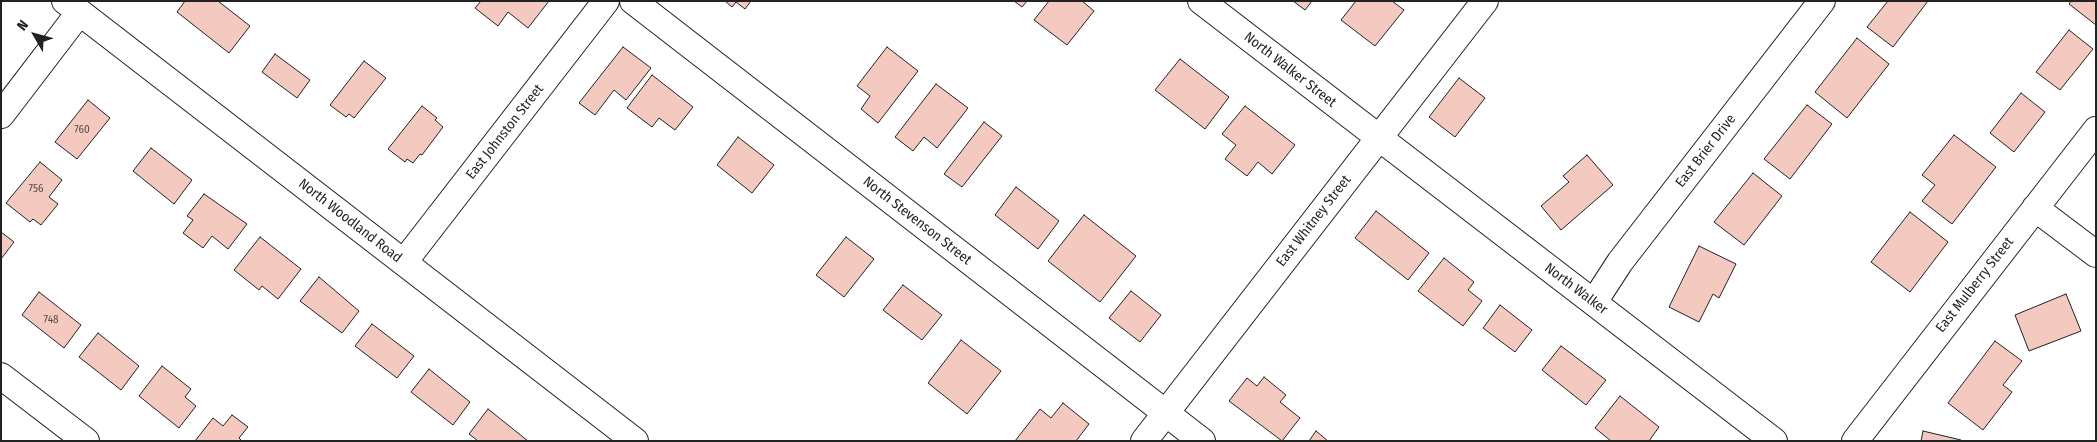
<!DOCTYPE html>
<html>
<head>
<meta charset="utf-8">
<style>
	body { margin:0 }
	#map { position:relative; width:2097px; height:442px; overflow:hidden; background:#fff; font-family:"Fira Sans Condensed",sans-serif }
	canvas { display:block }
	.frame { position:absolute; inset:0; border:2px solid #222; pointer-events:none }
	.north { position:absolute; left:10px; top:10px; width:50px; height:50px; -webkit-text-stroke:4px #fff; paint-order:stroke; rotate:308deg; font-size:14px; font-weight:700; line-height:20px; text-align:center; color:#222 }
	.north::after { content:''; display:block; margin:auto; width:18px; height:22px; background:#222; clip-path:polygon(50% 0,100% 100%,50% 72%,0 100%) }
</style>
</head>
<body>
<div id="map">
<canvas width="2097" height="442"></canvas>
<div class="frame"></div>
<div class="north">N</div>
</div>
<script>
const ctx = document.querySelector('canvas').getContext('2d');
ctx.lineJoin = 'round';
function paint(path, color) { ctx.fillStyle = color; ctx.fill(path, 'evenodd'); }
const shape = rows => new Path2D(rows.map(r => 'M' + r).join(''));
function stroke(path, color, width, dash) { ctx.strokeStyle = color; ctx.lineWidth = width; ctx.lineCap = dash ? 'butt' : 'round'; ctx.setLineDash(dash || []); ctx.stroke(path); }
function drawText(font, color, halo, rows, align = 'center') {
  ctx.font = font + ' "Fira Sans Condensed",sans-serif'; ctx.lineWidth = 4; ctx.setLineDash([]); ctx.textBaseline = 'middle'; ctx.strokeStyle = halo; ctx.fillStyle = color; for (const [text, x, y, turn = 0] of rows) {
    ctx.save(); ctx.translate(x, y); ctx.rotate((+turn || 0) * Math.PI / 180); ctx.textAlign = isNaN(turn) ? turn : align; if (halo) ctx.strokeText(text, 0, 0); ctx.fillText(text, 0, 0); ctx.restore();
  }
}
const building = shape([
	[185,1,218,1,250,26,229,53,177,12,185,1],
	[481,1,549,1,528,28,508,12,498,26,475,8,481,1],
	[725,1,751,1,745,9,736,2,732,7,725,1],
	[1014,1,1027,1,1022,7,1014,1],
	[1049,1,1082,1,1094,11,1067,45,1034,20,1049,1],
	[1293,1,1312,1,1305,10,1293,1],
	[1356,1,1392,1,1404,10,1375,46,1341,20,1356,1],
	[1888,1,1928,1,1893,47,1867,27,1888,1],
	[2071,1,2096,1,2096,25,2069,4,2071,1],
	[2069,30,2093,49,2060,90,2036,72,2069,30],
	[1857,38,1889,64,1847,118,1815,92,1857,38],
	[623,47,651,68,626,100,614,90,595,115,579,103,623,47],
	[887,47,918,71,878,123,861,109,870,96,857,86,887,47],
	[275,54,310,80,297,98,262,72,275,54],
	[1180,59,1229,97,1205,129,1155,90,1180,59],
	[364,61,386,78,354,118,349,114,346,117,330,105,364,61],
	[652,75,693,107,675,130,659,118,652,127,627,108,652,75],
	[1459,78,1485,98,1455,137,1429,117,1459,78],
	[936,84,968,108,937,148,924,137,913,151,895,137,936,84],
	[2021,93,2045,112,2014,152,1990,133,2021,93],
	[88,100,110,118,77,159,55,142,88,100],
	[1807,105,1832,124,1790,179,1764,159,1807,105],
	[422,106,437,118,435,120,443,127,422,155,420,154,413,163,407,159,405,162,388,149,422,106],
	[1245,106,1295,145,1272,174,1258,162,1247,176,1225,159,1236,145,1222,134,1245,106],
	[984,122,1002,136,962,187,944,174,984,122],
	[1954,135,1996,167,1952,224,1922,201,1935,185,1922,175,1954,135],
	[738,137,774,165,752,193,717,165,738,137],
	[151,148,192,180,174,204,133,171,151,148],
	[1587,155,1613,185,1561,230,1541,206,1569,182,1563,176,1587,155],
	[40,162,62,180,49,197,58,204,41,225,33,219,30,222,6,203,40,162],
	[1753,173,1782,196,1744,245,1714,222,1753,173],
	[1016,187,1059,221,1038,249,995,215,1016,187],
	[204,194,247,224,228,249,212,236,203,248,183,233,193,220,187,216,204,194],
	[1376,211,1429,253,1408,280,1355,238,1376,211],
	[1910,212,1948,242,1910,292,1871,262,1910,212],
	[1084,215,1136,256,1100,302,1048,261,1084,215],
	[1,232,14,242,1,259,1,232],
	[260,237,301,269,278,299,262,286,259,290,234,270,260,237],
	[846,237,874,259,844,297,816,275,846,237],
	[1699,246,1736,264,1719,298,1713,294,1699,322,1669,307,1699,246],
	[1444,258,1474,282,1468,290,1482,301,1463,326,1418,291,1444,258],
	[319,277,359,311,342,333,300,301,319,277],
	[903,285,942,315,922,340,883,310,903,285],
	[1131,291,1161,315,1140,342,1109,318,1131,291],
	[39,292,81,325,64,348,22,315,39,292],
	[2066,294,2081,331,2029,351,2015,315,2066,294],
	[1500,305,1532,330,1515,352,1483,328,1500,305],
	[372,324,414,356,397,378,355,346,372,324],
	[98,333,139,366,121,390,79,357,98,333],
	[961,340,1001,371,967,414,928,383,961,340],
	[1995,341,2022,361,2003,385,2012,392,1983,430,1948,403,1995,341],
	[1561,346,1606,380,1586,405,1542,370,1561,346],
	[162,366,191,389,185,397,196,406,179,428,139,396,162,366],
	[429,369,470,402,453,425,411,392,429,369],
	[1264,377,1286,395,1280,402,1300,418,1282,441,1229,401,1247,378,1257,386,1264,377],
	[1620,396,1659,427,1649,441,1611,441,1595,428,1620,396],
	[1063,403,1089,424,1076,441,1015,441,1040,409,1051,418,1063,403],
	[488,409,528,441,478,441,469,434,488,409],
	[232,415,248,427,239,438,242,441,195,441,213,418,223,426,232,415],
	[1316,431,1328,441,1309,441,1316,431],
	[1923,431,1961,440,1960,441,1921,441,1923,431]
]);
paint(building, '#f3c9c0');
stroke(building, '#222', 1);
const minor = shape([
	[65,1,635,441],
	[633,1,1202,441],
	[1201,1,1774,441],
	[1,115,79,13],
	[2035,208,2096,254],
	[404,262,606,1],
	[1594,302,1620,262,1822,1],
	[1,376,86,441],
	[1144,441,1485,1],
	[1855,441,2096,130]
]);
stroke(minor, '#222', 28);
stroke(minor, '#fff', 26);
drawText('11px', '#564c4a', null, [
	["760",82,130],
	["756",36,189],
	["748",51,320]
]);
drawText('14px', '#222', '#fff', [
	["North Walker Street",1290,70,38],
	["East Johnston Street",505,132,-52],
	["East Brier Drive",1706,151,-52],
	["North Woodland Road",350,221,38],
	["North Stevenson Street",917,221,38],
	["East Whitney Street",1314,221,-52],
	["East Mulberry Street",1975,285,-52],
	["North Walker",1576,289,37]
]);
</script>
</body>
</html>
